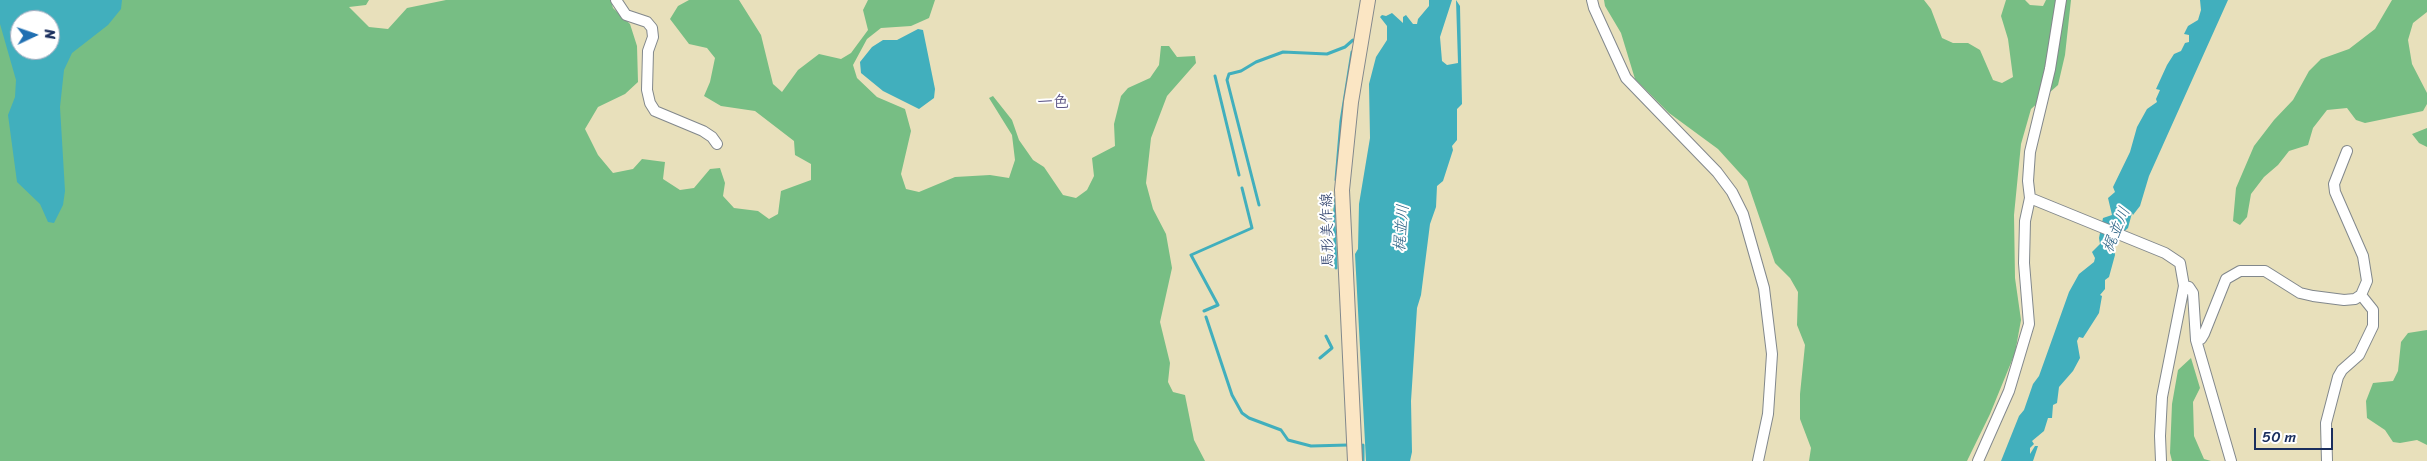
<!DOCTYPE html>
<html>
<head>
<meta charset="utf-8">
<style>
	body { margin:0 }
	#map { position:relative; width:2427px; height:461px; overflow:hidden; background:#e8e0bb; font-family:Sriracha,sans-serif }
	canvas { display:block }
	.north { position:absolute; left:10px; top:10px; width:50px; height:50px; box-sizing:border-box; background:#fff; border:1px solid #a4acbf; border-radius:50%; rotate:87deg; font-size:14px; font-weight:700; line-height:20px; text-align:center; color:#1b2f5e }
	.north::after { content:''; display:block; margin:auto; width:18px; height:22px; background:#1f6fb2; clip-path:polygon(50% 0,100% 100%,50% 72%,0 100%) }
	.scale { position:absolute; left:2254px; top:428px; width:79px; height:22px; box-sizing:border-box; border:2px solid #1b2f5e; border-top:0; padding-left:6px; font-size:15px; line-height:18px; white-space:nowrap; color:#1b2f5e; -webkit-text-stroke:4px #fff; paint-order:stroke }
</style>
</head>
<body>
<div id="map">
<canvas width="2427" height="461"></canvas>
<div class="north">N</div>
<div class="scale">50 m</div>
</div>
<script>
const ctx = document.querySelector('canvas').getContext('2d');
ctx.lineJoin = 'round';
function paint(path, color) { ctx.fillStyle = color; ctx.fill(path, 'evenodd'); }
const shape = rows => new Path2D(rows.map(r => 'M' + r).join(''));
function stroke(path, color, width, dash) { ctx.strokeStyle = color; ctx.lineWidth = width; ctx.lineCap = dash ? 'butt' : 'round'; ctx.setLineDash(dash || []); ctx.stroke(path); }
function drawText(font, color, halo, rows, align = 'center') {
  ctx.font = font + ' Sriracha,"Klee One",sans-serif'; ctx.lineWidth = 4; ctx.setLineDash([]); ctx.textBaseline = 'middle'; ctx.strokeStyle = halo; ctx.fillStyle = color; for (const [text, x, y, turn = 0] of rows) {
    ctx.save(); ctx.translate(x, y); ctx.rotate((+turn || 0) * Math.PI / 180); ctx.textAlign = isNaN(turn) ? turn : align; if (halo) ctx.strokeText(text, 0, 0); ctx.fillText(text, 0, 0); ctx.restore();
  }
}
paint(shape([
	[0,0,369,0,366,5,349,7,369,27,388,29,407,8,446,0,611,0,613,8,630,24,637,46,638,82,625,94,598,107,585,129,598,155,613,173,633,169,642,159,665,162,663,179,680,190,694,188,710,169,720,168,725,183,723,196,734,208,758,211,769,219,778,214,781,191,811,180,811,164,795,155,794,141,755,111,721,106,704,96,710,82,715,58,707,48,689,44,670,19,678,6,689,0,739,0,761,35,773,84,782,92,798,70,819,54,841,59,851,53,868,30,863,10,868,0,935,0,929,18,911,26,881,28,867,39,853,65,857,78,877,97,905,109,911,131,901,174,906,189,919,192,955,177,990,175,1009,178,1015,160,1012,135,989,98,993,96,1012,120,1019,140,1033,160,1044,167,1063,195,1076,198,1087,190,1094,176,1092,158,1115,146,1114,124,1121,96,1128,88,1150,78,1159,65,1161,46,1169,46,1177,57,1195,56,1196,63,1167,96,1151,138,1146,183,1153,209,1166,234,1172,268,1160,322,1170,363,1168,382,1173,392,1185,395,1194,440,1205,461,0,461],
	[20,20,50,20,50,50,20,50],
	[1604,0,1924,0,1931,9,1942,38,1953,43,1968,43,1980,50,1993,80,2002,83,2013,77,2008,39,2001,16,2006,0,2025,0,2030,5,2043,6,2046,0,2071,0,2065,55,2058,85,2031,109,2021,144,2014,215,2015,278,2021,320,2015,353,1990,414,1967,461,1809,461,1811,448,1800,419,1800,394,1805,345,1797,325,1798,292,1790,278,1775,263,1747,181,1718,149,1669,113,1635,79,1621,33,1605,6],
	[2392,0,2427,0,2427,12,2413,23,2408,40,2412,64,2427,93,2427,104,2423,111,2365,123,2356,120,2347,108,2327,110,2313,128,2308,145,2289,151,2278,165,2264,177,2251,194,2247,217,2240,225,2233,221,2236,188,2254,146,2274,120,2293,100,2309,71,2321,59,2349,49,2375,29],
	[2427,128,2427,147,2419,143,2412,134],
	[2427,330,2427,445,2417,440,2400,443,2393,442,2385,430,2367,418,2366,401,2373,383,2393,381,2398,371,2401,342,2408,333],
	[2191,358,2200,388,2193,402,2194,436,2204,459,2211,461,2172,461,2170,453,2172,404,2178,370]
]), '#77be84');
paint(shape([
	[0,0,122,0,121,9,108,25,72,53,64,70,60,107,65,191,63,205,54,223,48,222,40,204,17,182,8,115,15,97,16,80,0,24],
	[20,20,50,20,50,50,20,50],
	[1429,0,1452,0,1440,37,1442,61,1447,65,1458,63,1456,0,1460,6,1462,104,1457,109,1457,140,1452,146,1453,150,1443,181,1437,186,1436,207,1430,224,1421,295,1417,308,1411,401,1412,452,1410,461,1366,461,1355,254,1358,249,1359,204,1370,138,1369,84,1376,57,1387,40,1387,26,1380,17,1382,15,1386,16,1392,13,1403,23,1403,17,1406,15,1413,24,1417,24,1418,19,1429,6],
	[2200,0,2228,0,2149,176,2140,206,2133,215,2132,213,2128,228,2113,242,2115,255,2109,277,2105,280,2105,289,2100,295,2102,296,2099,313,2083,338,2079,337,2077,341,2080,358,2073,371,2059,387,2057,403,2053,405,2052,418,2048,418,2044,431,2032,441,2034,444,2030,448,2030,454,2035,446,2038,446,2033,461,2001,461,2019,416,2024,410,2033,384,2039,376,2069,292,2079,274,2094,262,2095,258,2092,252,2100,244,2099,238,2103,218,2112,215,2108,198,2115,192,2113,187,2130,152,2137,127,2147,109,2157,102,2156,99,2160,90,2156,89,2167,65,2174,54,2181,51,2185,43,2189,42,2189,35,2184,34,2188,26,2198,20,2201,10],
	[918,29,923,30,935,89,934,98,919,109,883,91,861,73,860,62,872,47,883,40,897,40]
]), '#41afbd');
stroke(shape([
	[1215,76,1239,175],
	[1336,180,1341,121,1352,52],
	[1336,196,1334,220,1336,268],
	[1259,205,1227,80,1229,74,1241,71,1256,62,1283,52,1327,54,1345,47,1353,40],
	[1204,311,1218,305,1191,255,1252,228,1242,188],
	[1206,317,1232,395,1242,413,1249,418,1281,430,1288,440,1311,446,1348,445],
	[1320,358,1332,348,1326,336],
	[1363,461,1363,445]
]), '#41afbd', 3);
const street = shape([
	[616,0,626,15,647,22,652,28,653,37,648,51,647,90,650,103,655,111,703,131,712,137,717,144],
	[1592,0,1594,8,1626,78,1717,172,1732,192,1743,214,1764,288,1772,354,1768,414,1758,461],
	[2030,198,2165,253,2180,263,2184,286,2162,397,2160,436,2161,461],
	[2184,286,2189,287,2193,293,2196,340,2231,461],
	[2196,340,2201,339,2204,334,2226,279,2240,271,2265,271,2300,293,2313,296,2344,300,2355,299,2361,295,2367,281,2363,256,2335,192,2334,184,2347,151],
	[1978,461,2009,391,2029,324,2024,263,2025,221,2030,198,2028,181,2030,152,2050,69,2061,0],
	[2327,461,2326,423,2338,377,2342,370,2359,355,2373,326,2373,310,2361,295]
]);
const secondary = shape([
	[1355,461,1342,190,1351,102,1368,0]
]);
stroke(street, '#82888c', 12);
stroke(secondary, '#82888c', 16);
stroke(street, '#fff', 10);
stroke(secondary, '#fbe6c4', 14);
drawText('15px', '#1b2f5e', '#fff', [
	["馬形美作線",1328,230,-91]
]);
drawText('bold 16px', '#5e5787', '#fff', [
	["一色",1053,103]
]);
drawText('italic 16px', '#2a6284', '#fff', [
	["梶並川",1402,228,-85],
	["梶並川",2117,230,-67]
]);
</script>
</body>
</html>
